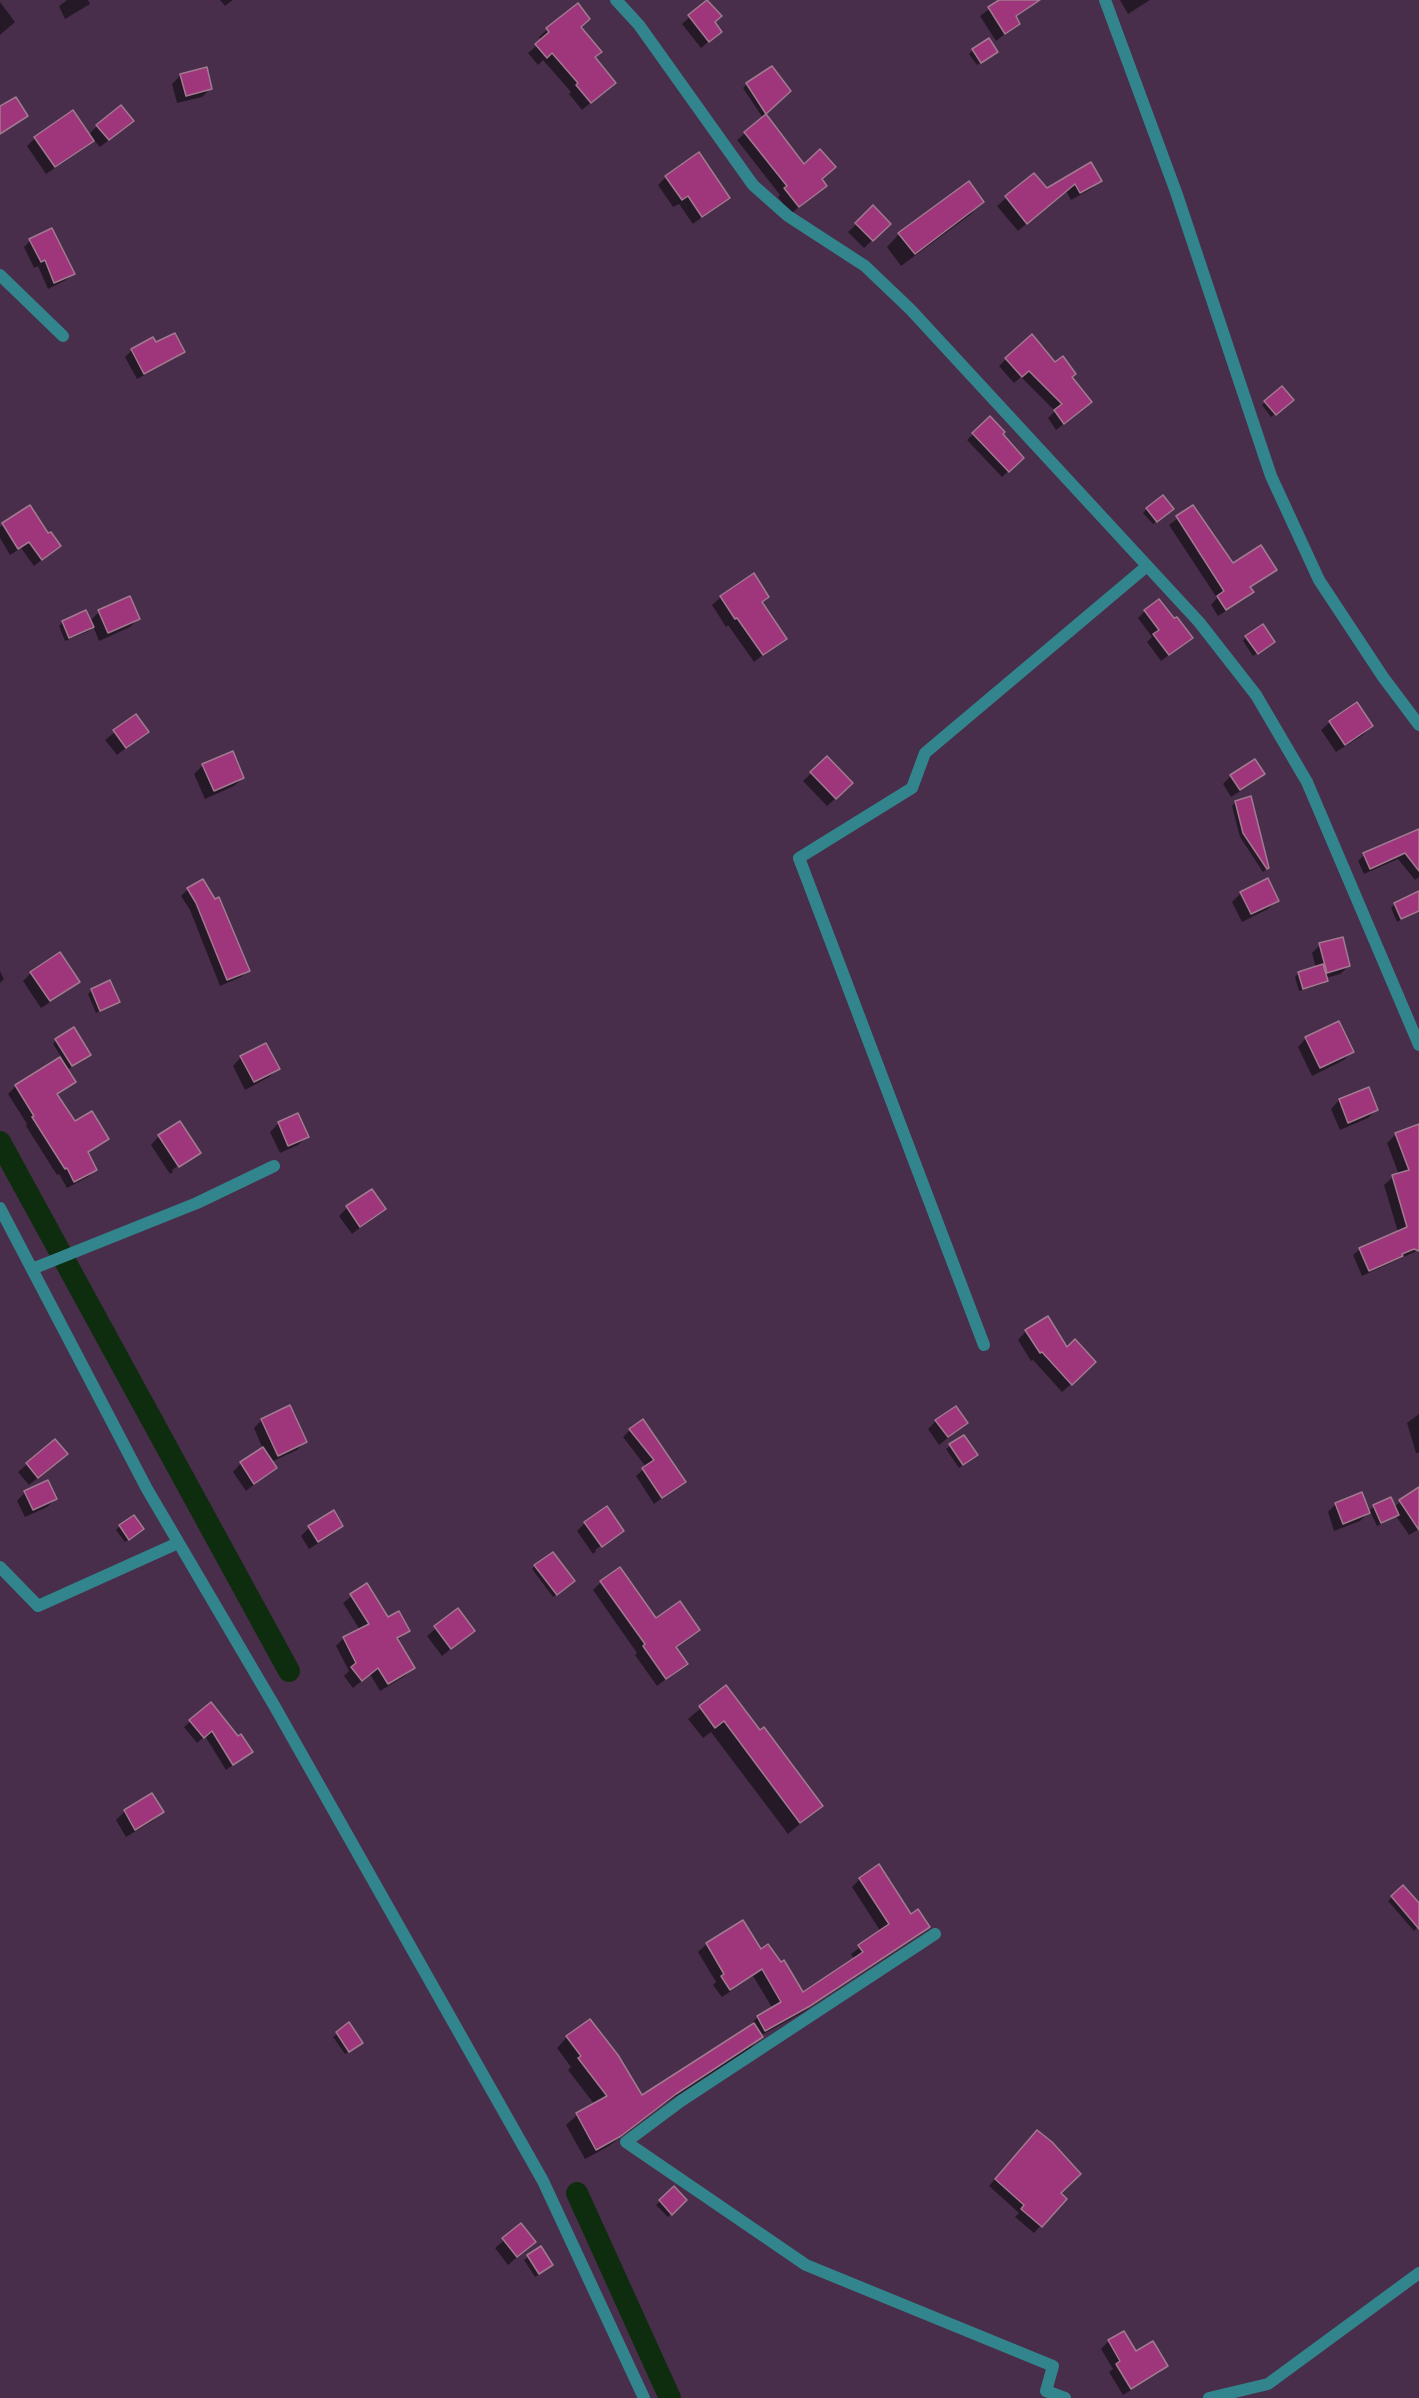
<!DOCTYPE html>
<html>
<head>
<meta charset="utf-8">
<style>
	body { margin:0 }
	canvas { display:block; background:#482e4a }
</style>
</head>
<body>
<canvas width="1419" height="2398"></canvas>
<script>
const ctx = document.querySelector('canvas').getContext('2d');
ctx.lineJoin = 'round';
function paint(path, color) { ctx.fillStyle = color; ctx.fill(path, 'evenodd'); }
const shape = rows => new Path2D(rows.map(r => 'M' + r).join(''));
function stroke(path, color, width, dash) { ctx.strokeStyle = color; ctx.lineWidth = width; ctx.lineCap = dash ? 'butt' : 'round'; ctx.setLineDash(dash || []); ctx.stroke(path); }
paint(shape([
	[67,0,88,0,90,4,65,19,59,6],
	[220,0,233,0,225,6],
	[1001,0,1033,0,1035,2,1015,18,1019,23,996,41,980,16],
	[1120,0,1150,0,1128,14],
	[708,1,720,16,713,23,720,32,701,48,682,24],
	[0,2,15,22,0,35],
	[577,5,580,28,594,58,614,83,582,110,569,94,571,92,543,60,538,65,528,53,542,41,539,37,547,30],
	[973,50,992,55,977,65,969,54],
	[181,75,211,88,202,97,177,103,172,84],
	[747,84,789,91,764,114,804,166,825,185,791,214,778,197,780,195,737,140,763,118,743,88],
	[0,108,26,116,0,135],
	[97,126,123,129,100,147,93,139,83,149,46,174,27,146,35,138,88,135],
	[1090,164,1100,181,1091,189,1071,200,1066,191,1018,231,997,206,1033,175,1046,190],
	[666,177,728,197,693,224,679,204,673,207,658,185],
	[982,202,970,215,901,266,887,247,899,234],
	[873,208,889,224,864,248,848,232],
	[30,241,73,274,66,280,48,289,38,266,34,268,24,247],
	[155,344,183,351,176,358,137,379,125,357,132,350],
	[1006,359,1055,364,1071,378,1083,409,1056,430,1048,418,1055,411,1021,377,1014,383,999,366],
	[1265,402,1288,404,1271,417,1262,405],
	[990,418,1016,464,1002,477,967,440],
	[1193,507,1232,565,1275,570,1249,588,1252,592,1245,599,1218,616,1211,605,1217,598,1169,525],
	[1147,509,1168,512,1153,524,1143,513],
	[3,524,47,535,59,546,34,566,21,548,10,555,0,538,0,527],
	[753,575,767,597,761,603,785,638,754,662,728,625,726,627,712,605,721,597],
	[129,598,138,619,130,627,99,641,93,626,89,631,65,641,59,626,63,622,90,621,99,612],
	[1145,611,1191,638,1161,661,1147,642,1152,637,1138,618],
	[1246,637,1270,645,1253,656,1243,641],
	[135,716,147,731,117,755,105,740],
	[1330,722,1371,726,1363,735,1336,752,1321,730],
	[827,758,843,792,827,806,803,781],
	[203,765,243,778,234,786,205,799,194,774],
	[1263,774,1255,782,1231,797,1223,784,1231,776],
	[1236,802,1268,868,1263,872,1240,837,1232,806],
	[1419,831,1419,877,1415,880,1398,859,1364,874,1358,861,1364,855],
	[188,889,248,970,241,977,220,986,190,910,181,896],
	[1241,893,1277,901,1268,909,1242,922,1232,902],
	[1395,904,1419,909,1419,910,1397,922,1391,908],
	[1320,945,1349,966,1340,974,1326,978,1323,984,1299,991,1295,977,1299,973,1316,968,1312,953],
	[0,971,4,979,0,983],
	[31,973,78,982,69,990,41,1008,23,981],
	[92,990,118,1002,96,1013,88,994],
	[1306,1038,1352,1052,1344,1060,1312,1076,1298,1047],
	[56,1040,89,1055,67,1070,74,1082,57,1096,74,1124,107,1138,87,1154,95,1170,88,1177,67,1188,59,1174,57,1175,26,1126,27,1124,8,1094,15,1087,62,1058,53,1044],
	[241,1057,278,1069,269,1077,245,1090,233,1066],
	[1368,1089,1377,1109,1368,1118,1340,1130,1331,1109,1339,1100],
	[279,1123,307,1137,298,1145,280,1153,270,1132],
	[1419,1127,1419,1250,1362,1276,1353,1255,1360,1249,1398,1232,1384,1185,1393,1177,1399,1175,1387,1143,1396,1134],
	[159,1136,199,1153,191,1160,191,1157,172,1170,173,1172,170,1174,151,1145],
	[347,1208,384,1209,352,1234,339,1216],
	[1026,1331,1066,1349,1086,1371,1062,1392,1033,1360,1031,1361,1018,1340],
	[1419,1414,1419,1453,1416,1453,1407,1423],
	[262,1420,305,1442,297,1450,271,1462,275,1468,246,1491,233,1472,241,1463,263,1449,254,1428],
	[936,1421,966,1423,939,1445,928,1429],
	[630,1430,684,1482,654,1504,636,1476,646,1467,623,1437],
	[963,1437,972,1459,959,1468,946,1449],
	[55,1441,57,1462,29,1485,18,1472],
	[1419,1488,1419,1529,1409,1535,1396,1516,1377,1526,1370,1511,1360,1521,1334,1531,1328,1512,1336,1504,1368,1512,1374,1506,1394,1507],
	[25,1492,55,1499,47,1507,25,1517,17,1501],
	[585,1523,622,1531,615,1538,615,1535,595,1550,596,1551,593,1554,577,1531],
	[120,1526,143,1529,125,1542,116,1530],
	[341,1526,333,1534,309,1549,301,1536,309,1528],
	[535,1566,570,1585,553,1597,532,1569],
	[601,1582,655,1620,698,1630,675,1648,686,1664,657,1686,635,1655,637,1653,593,1590],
	[366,1585,388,1619,408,1631,397,1641,413,1668,405,1676,380,1691,370,1674,353,1688,344,1676,349,1671,336,1646,344,1638,360,1630,343,1603],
	[458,1610,473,1631,442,1656,427,1636],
	[726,1687,821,1806,788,1834,711,1732,703,1738,688,1719],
	[210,1704,251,1752,226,1770,205,1736,197,1743,184,1727],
	[152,1795,162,1812,154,1820,126,1837,116,1820,124,1812],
	[860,1879,928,1927,920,1935,800,2014,760,2036,751,2048,664,2104,609,2146,585,2159,566,2125,577,2115,595,2105,568,2070,571,2067,557,2048,567,2037,641,2097,750,2027,750,2025,758,2017,773,2009,753,1976,722,1997,713,1985,716,1982,698,1952,707,1944,743,1922,760,1951,802,1994,854,1959,851,1954,881,1932,852,1887],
	[1403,1887,1419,1905,1419,1926,1414,1931,1388,1901],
	[349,2025,357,2046,345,2054,333,2037],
	[1030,2138,1059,2193,1065,2199,1034,2233,1015,2217,1019,2213,989,2186],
	[674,2188,685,2200,668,2217,656,2205],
	[521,2226,534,2242,508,2265,495,2248],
	[541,2248,547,2269,535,2277,524,2260],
	[1124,2333,1135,2354,1166,2366,1159,2373,1123,2395,1109,2372,1113,2369,1101,2349,1109,2341]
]), '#0007');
stroke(shape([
	[0,1142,289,1671],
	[577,2193,670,2398]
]), '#0e2c0e', 22);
const building = shape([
	[707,0,722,16,715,22,722,32,709,42,688,15,707,0],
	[999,0,1040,0,1016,16,1020,24,1005,34,988,7,999,0],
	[578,3,590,19,581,27,602,52,595,57,616,83,591,103,576,85,578,83,552,53,547,58,535,44,549,32,546,28,578,3],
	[989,38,998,52,981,63,972,49,989,38],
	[772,66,791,91,766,114,746,83,772,66],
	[207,67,212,89,186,96,180,74,207,67],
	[16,97,28,116,0,134,0,106,16,97],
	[121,105,134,121,109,140,96,125,121,105],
	[73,110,94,141,55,167,34,137,73,110],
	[766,114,804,164,820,149,836,167,822,179,827,186,799,207,784,188,787,186,744,132,766,114],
	[699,152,730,198,702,217,688,196,682,200,665,176,699,152],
	[1091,162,1102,181,1080,193,1075,184,1027,224,1005,196,1034,173,1047,188,1091,162],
	[969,181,984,202,915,254,898,233,969,181],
	[873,205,891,224,873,241,855,223,873,205],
	[52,228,75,274,54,283,45,260,41,262,29,239,52,228],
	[175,333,185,352,144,374,131,349,153,337,156,342,175,333],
	[1032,334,1055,362,1063,356,1076,374,1072,377,1092,402,1064,424,1054,410,1062,404,1029,371,1022,377,1005,358,1032,334],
	[1282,386,1294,400,1276,415,1264,401,1282,386],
	[990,416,1005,432,1003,434,1024,458,1009,472,972,433,990,416],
	[1163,495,1174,509,1157,522,1146,508,1163,495],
	[30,505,48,533,51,532,61,546,42,560,29,542,18,549,2,523,30,505],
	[1193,505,1233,563,1261,545,1277,570,1250,587,1254,592,1226,610,1217,596,1224,591,1176,516,1193,505],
	[754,573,769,597,762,602,787,639,763,655,737,618,735,619,720,596,754,573],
	[130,596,140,619,108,633,98,610,130,596],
	[1159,599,1174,618,1177,617,1193,638,1169,655,1153,634,1159,630,1144,610,1159,599],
	[86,610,94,627,69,638,62,621,86,610],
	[1263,624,1275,642,1258,654,1245,636,1263,624],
	[1357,702,1373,726,1345,745,1329,721,1357,702],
	[136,714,149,732,126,748,113,730,136,714],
	[233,751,244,778,214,791,202,764,233,751],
	[827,756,853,783,836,799,810,772,827,756],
	[1255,759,1265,774,1240,790,1230,775,1255,759],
	[1251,796,1269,868,1267,869,1243,833,1235,801,1251,796],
	[1419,829,1419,871,1405,853,1370,869,1363,853,1419,829],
	[1268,878,1279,901,1251,914,1240,892,1268,878],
	[203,879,215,899,219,897,250,971,227,980,196,903,187,888,203,879],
	[1419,891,1419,911,1401,919,1394,903,1419,891],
	[1343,937,1350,966,1327,973,1319,943,1343,937],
	[60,952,80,982,50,1001,30,972,60,952],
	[1323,964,1328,981,1303,989,1298,972,1323,964],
	[110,980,120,1002,100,1011,91,989,110,980],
	[1339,1021,1354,1052,1320,1068,1305,1037,1339,1021],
	[74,1027,91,1055,72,1066,55,1039,74,1027],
	[266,1043,280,1069,254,1082,240,1056,266,1043],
	[60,1057,76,1082,57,1094,75,1121,92,1111,109,1139,88,1152,97,1170,74,1182,67,1168,65,1169,32,1117,34,1116,15,1085,60,1057],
	[1369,1087,1378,1110,1348,1123,1339,1099,1369,1087],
	[298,1113,309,1137,288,1146,278,1122,298,1113],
	[180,1121,201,1153,179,1167,158,1135,180,1121],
	[1419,1124,1419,1251,1414,1249,1402,1254,1403,1256,1369,1271,1359,1248,1407,1227,1392,1175,1409,1170,1395,1133,1419,1124],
	[372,1189,386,1209,360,1227,346,1206,372,1189],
	[1048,1316,1067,1347,1075,1339,1096,1362,1072,1385,1042,1352,1040,1353,1025,1330,1048,1316],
	[290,1405,307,1442,278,1456,261,1419,290,1405],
	[956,1406,968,1423,948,1437,935,1420,956,1406],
	[643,1419,686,1482,662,1498,642,1468,654,1460,629,1429,643,1419],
	[964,1435,978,1455,963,1465,949,1444,964,1435],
	[55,1439,68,1454,38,1478,26,1463,55,1439],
	[263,1447,277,1468,254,1484,240,1462,263,1447],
	[48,1480,57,1499,33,1510,24,1491,48,1480],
	[1419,1487,1419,1530,1399,1500,1419,1487],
	[1362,1492,1370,1513,1343,1524,1335,1503,1362,1492],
	[1391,1497,1399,1515,1381,1523,1373,1505,1391,1497],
	[607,1506,624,1531,602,1547,584,1522,607,1506],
	[334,1510,343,1526,318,1542,308,1526,334,1510],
	[134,1515,144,1529,129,1540,119,1525,134,1515],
	[553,1552,575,1581,557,1595,534,1565,553,1552],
	[620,1567,656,1618,680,1601,700,1630,676,1647,688,1664,666,1679,643,1646,645,1644,600,1581,620,1567],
	[367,1583,388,1617,399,1611,410,1631,397,1638,415,1668,388,1684,378,1668,362,1681,351,1667,356,1663,343,1637,369,1624,350,1594,367,1583],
	[458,1608,475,1631,451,1649,434,1626,458,1608],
	[726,1685,760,1730,764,1727,823,1806,800,1823,724,1721,715,1728,699,1706,726,1685],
	[211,1702,238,1736,241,1734,253,1752,233,1765,212,1731,204,1738,189,1720,211,1702],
	[152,1793,164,1812,135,1830,124,1810,152,1793],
	[879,1864,911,1914,918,1909,930,1927,810,2006,765,2031,757,2016,781,2002,762,1969,730,1990,721,1976,724,1974,706,1943,743,1920,761,1949,768,1944,781,1962,784,1960,803,1992,863,1952,858,1945,889,1924,859,1878,879,1864],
	[1403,1885,1419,1903,1419,1929,1391,1896,1403,1885],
	[590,2019,618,2055,642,2095,754,2023,763,2037,676,2094,621,2136,596,2150,576,2113,607,2096,578,2058,581,2056,566,2036,590,2019],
	[349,2022,363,2043,349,2052,336,2032,349,2022],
	[1037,2130,1052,2142,1081,2174,1061,2193,1067,2199,1042,2227,1021,2209,1024,2205,995,2179,1037,2130],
	[674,2186,687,2200,672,2215,659,2200,674,2186],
	[521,2223,536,2242,517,2257,502,2238,521,2223],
	[541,2246,553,2265,539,2274,527,2255,541,2246],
	[1124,2331,1136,2351,1153,2341,1168,2366,1131,2389,1116,2364,1120,2361,1108,2340,1124,2331]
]);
paint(building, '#9f357b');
stroke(building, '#a27a90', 1.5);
stroke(shape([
	[616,0,639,25,753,185,788,216,865,266,911,310,1199,622,1256,695,1307,782,1419,1045],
	[1105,0,1176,192,1271,476,1319,580,1383,677,1419,725],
	[0,275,63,336],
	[0,1208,147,1489,275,1707,543,2181,644,2398],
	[32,1269,197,1203,274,1166],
	[984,1345,799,858,912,788,925,753,1147,566],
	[0,1567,38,1606,178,1543],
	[935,1934,681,2101,626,2142,806,2265,1053,2366,1046,2391,1065,2398],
	[1209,2398,1268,2384,1419,2273]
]), '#33858d', 12);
</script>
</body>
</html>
